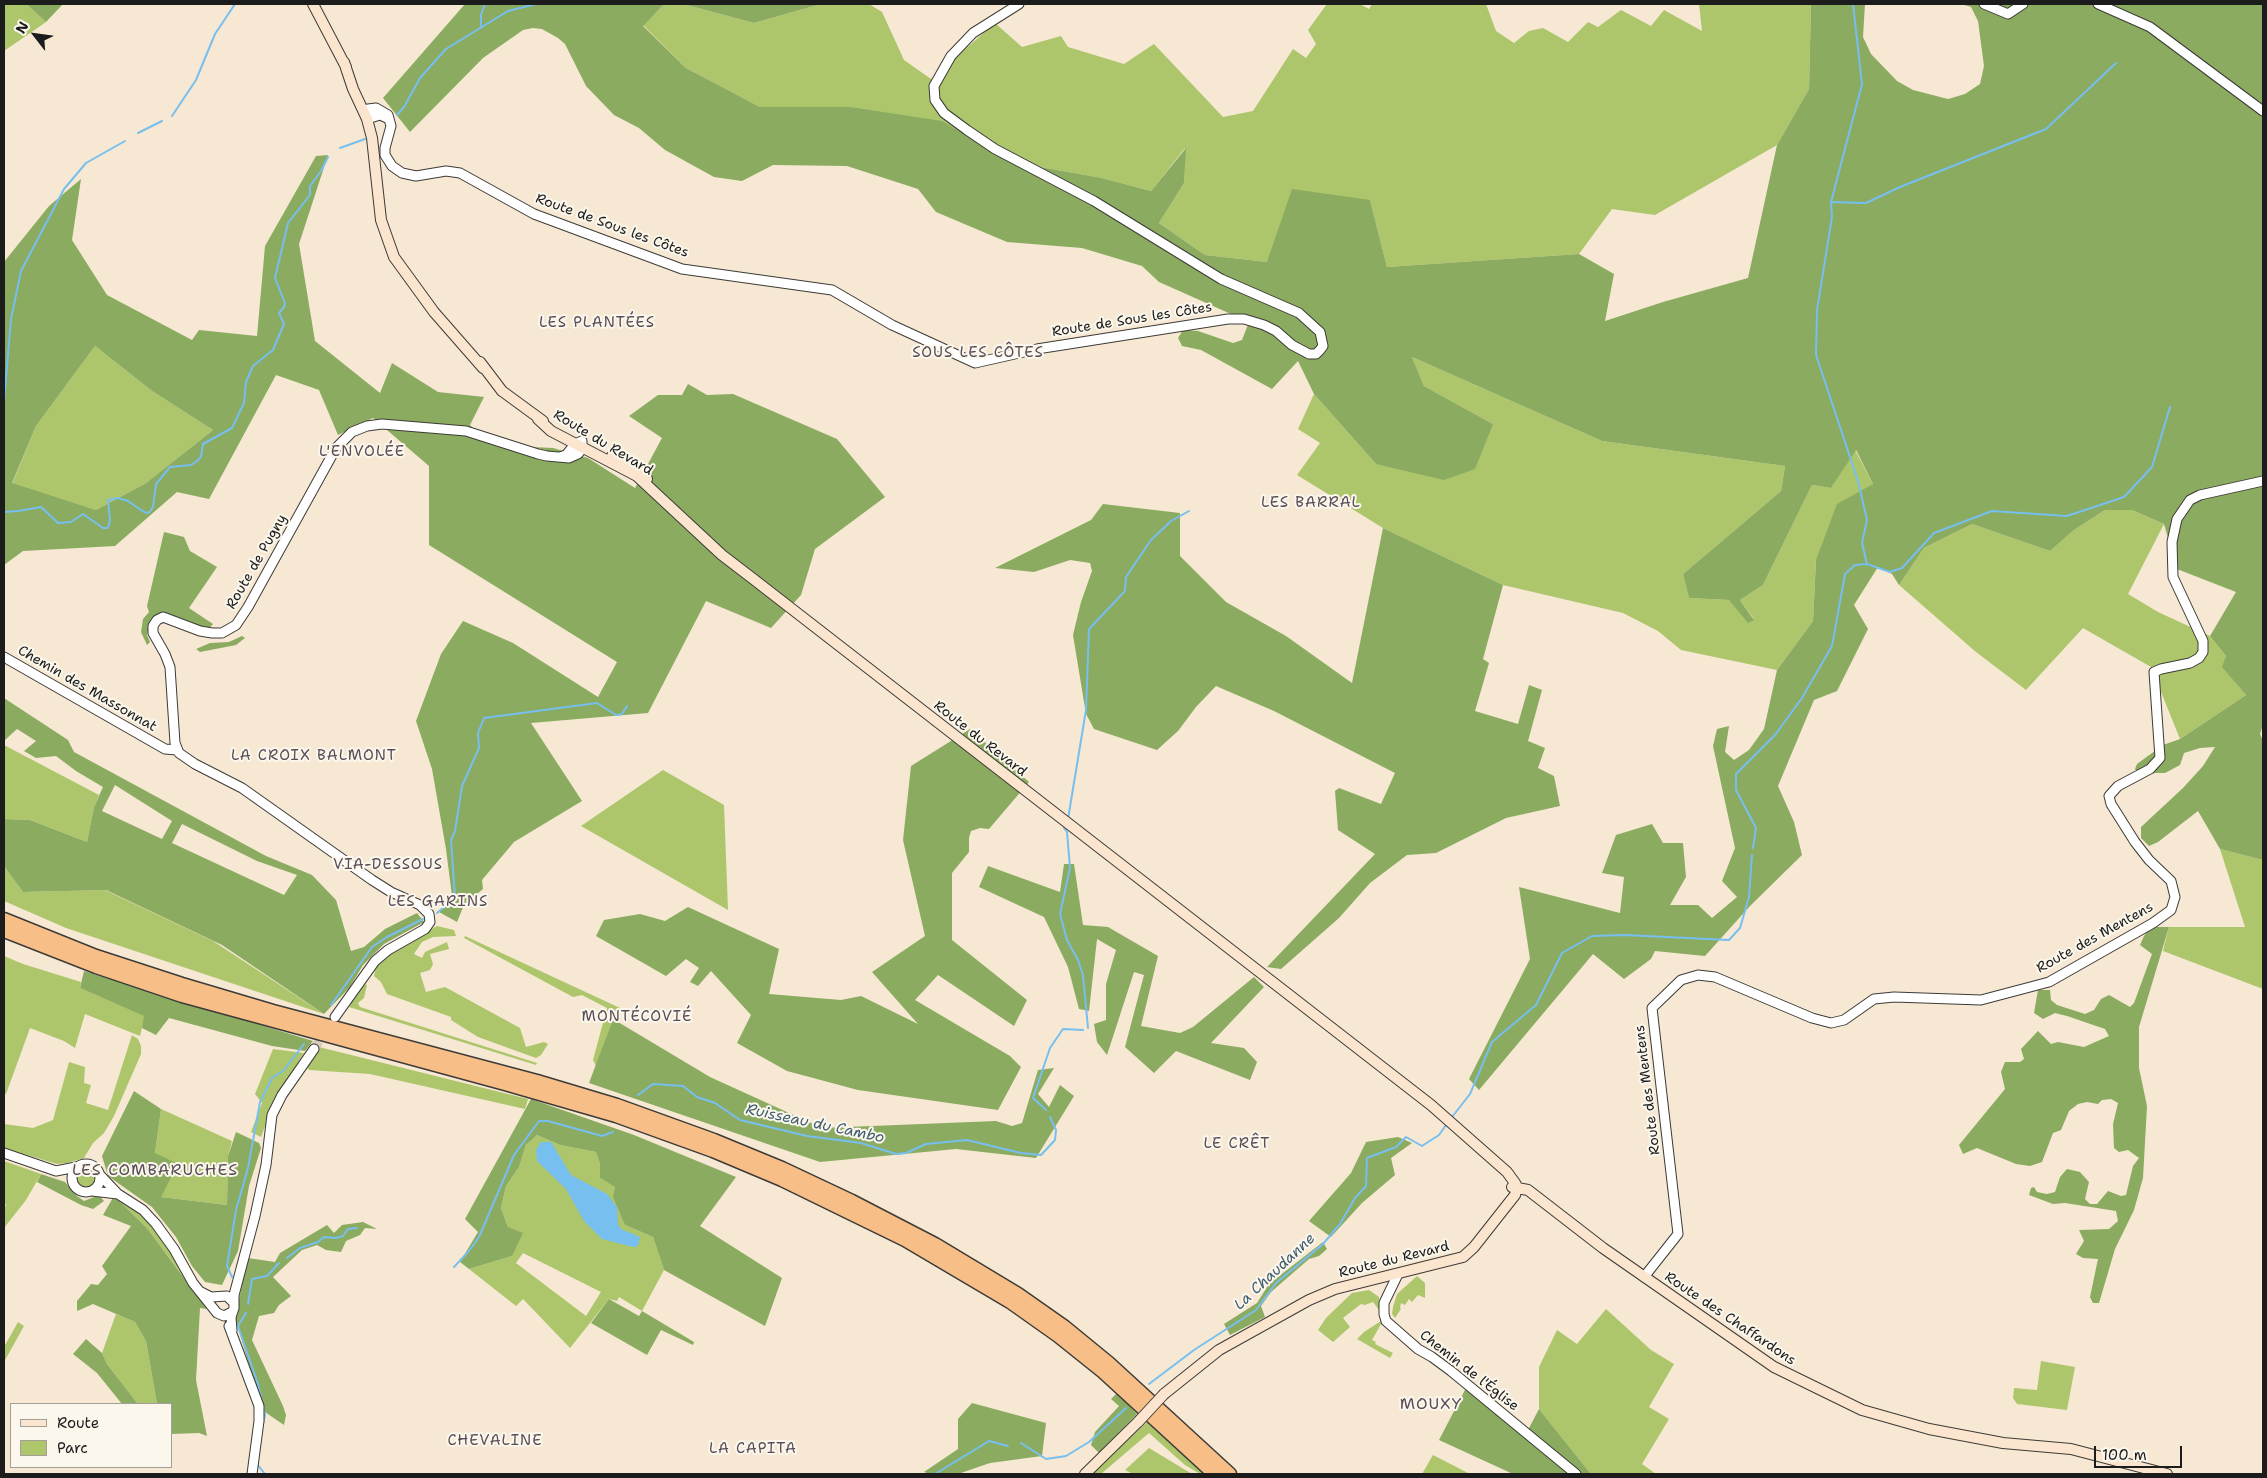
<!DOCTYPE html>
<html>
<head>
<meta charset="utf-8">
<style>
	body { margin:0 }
	#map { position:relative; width:2267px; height:1478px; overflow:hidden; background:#f6e8d3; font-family:"Shantell Sans",sans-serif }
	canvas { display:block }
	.frame { position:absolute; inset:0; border:5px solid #1c1c1c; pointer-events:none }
	.legend { position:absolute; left:10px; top:1403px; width:162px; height:65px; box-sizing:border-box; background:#fbf7ec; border:1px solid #a29f99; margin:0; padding:6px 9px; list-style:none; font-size:15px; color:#1c1c1c }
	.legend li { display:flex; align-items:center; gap:10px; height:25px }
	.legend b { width:25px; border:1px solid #a29f99 }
	.north { position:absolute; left:10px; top:10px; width:50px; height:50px; -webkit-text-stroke:4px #fbf7ec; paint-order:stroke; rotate:300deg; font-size:14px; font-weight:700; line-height:20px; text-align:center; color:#1c1c1c }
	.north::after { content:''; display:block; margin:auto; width:18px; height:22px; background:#1c1c1c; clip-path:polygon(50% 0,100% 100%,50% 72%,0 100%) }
	.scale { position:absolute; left:2094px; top:1446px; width:88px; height:22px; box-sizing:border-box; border:2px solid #1c1c1c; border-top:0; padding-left:6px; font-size:15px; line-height:18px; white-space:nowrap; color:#1c1c1c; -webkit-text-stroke:4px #fbf7ec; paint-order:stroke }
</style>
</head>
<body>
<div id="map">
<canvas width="2267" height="1478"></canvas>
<div class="frame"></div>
<ul class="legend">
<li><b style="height:6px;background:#fce5cf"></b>Route</li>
<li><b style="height:14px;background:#adc66c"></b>Parc</li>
</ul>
<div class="north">N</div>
<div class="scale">100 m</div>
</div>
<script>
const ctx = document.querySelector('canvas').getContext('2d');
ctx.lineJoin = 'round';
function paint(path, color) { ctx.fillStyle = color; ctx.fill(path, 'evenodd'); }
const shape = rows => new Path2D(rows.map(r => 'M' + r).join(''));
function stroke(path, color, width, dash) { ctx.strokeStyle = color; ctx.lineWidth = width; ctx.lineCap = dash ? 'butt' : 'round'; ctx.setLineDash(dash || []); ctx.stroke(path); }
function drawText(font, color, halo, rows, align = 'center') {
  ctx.font = font + ' "Shantell Sans",sans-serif'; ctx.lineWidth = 4; ctx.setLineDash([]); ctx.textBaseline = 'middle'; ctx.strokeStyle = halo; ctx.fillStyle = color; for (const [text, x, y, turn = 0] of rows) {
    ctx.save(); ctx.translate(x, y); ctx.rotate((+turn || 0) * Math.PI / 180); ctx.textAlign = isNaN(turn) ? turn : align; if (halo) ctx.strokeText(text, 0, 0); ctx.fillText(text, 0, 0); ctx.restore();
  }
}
paint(shape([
	[4,4,26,4,46,22,4,51],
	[664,4,683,4,754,23,821,4,869,4,882,12,904,60,931,79,995,23,1022,47,1061,36,1068,47,1124,64,1154,44,1223,117,1253,111,1293,49,1306,58,1316,44,1308,30,1327,4,1360,4,1369,9,1372,4,1486,4,1496,31,1514,43,1529,31,1543,28,1568,42,1588,22,1598,27,1621,10,1651,26,1664,10,1702,31,1699,4,1811,4,1809,89,1777,145,1655,215,1612,209,1579,254,1387,267,1370,200,1267,262,1205,255,1159,223,1184,183,1185,148,1151,191,1102,178,1012,162,850,107,760,107,686,68,643,25],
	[95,346,152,391,213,430,146,483,96,510,12,484,36,426],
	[1412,357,1602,441,1785,466,1781,491,1683,574,1689,598,1729,600,1754,619,1740,600,1763,585,1812,485,1831,488,1855,450,1873,484,1816,560,1813,621,1777,670,1681,650,1658,631,1623,613,1503,585,1383,528,1297,475,1320,443,1298,429,1314,394,1376,464,1493,424,1424,386],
	[2105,510,2132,510,2164,524,2128,594,2158,612,2210,636,2226,656,2223,667,2246,695,2180,739,2151,667,2083,628,2026,690,1976,652,1899,585,1924,548,1972,524,2050,551,2074,530],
	[4,745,99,795,94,807,87,842,30,820,4,819],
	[663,770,724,805,728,910,581,826],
	[2220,849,2263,860,2263,989,2163,951,2169,927,2245,927],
	[4,866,23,892,105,890,213,941,324,1014,66,928,4,901],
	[437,926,454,930,456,936,433,937,422,942,414,954,422,958,425,952,447,942,449,949,430,954,433,964,430,970,420,973,426,992,445,987,520,1028,526,1047,544,1042,548,1044,541,1055,536,1058,478,1037,451,1020,451,1017,387,994,381,982,374,976,376,966,393,951],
	[465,936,620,1008,613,1019,596,1066,593,1060,607,1008,582,995,573,997,464,938],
	[4,956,23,964,81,982,80,988,145,1016,140,1036,85,1014,75,1048,64,1041,30,1028,6,1094,4,1093],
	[364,984,367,985,364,998,358,1003,360,1007,537,1063,536,1065,349,1007],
	[132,1035,138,1039,141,1046,141,1054,114,1116,104,1133,93,1143,84,1158,67,1163,57,1164,4,1148,4,1124,33,1128,53,1120,69,1062,85,1067,84,1083,91,1085,86,1103,108,1110],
	[319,1047,528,1099,525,1109,370,1074,309,1070,306,1066],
	[273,1049,304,1053,276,1097,261,1137,251,1132,262,1103,255,1094],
	[161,1109,232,1141,228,1156,227,1205,161,1197,155,1153],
	[537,1135,560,1145,596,1152,600,1164,600,1178,616,1187,625,1225,653,1237,664,1270,642,1311,619,1297,617,1301,609,1299,570,1348,523,1299,516,1306,469,1269,512,1256,508,1227,501,1208,506,1186,519,1167,526,1145],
	[523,1253,601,1292,586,1316,516,1263],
	[4,1161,41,1174,26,1200,4,1228,4,1210,6,1204,4,1204],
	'75 1178a11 11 0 1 1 22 0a11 11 0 1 1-22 0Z',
	[114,1196,136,1209,154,1229,174,1257,186,1280,147,1228],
	[1417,1276,1425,1283,1425,1298,1418,1295,1412,1302,1409,1299,1405,1305,1401,1303,1400,1308,1401,1309,1395,1318,1392,1314,1393,1307,1397,1294],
	[1369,1290,1379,1297,1379,1310,1373,1302,1365,1305,1361,1304,1343,1318,1350,1327,1333,1342,1318,1330,1326,1318,1352,1293],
	[1606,1309,1651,1350,1674,1364,1649,1407,1669,1419,1642,1464,1656,1474,1591,1474,1539,1409,1539,1367,1557,1330,1577,1344],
	[116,1314,135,1322,146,1341,157,1404,138,1404,107,1364,102,1353],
	[1381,1321,1384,1326,1381,1324,1372,1340,1376,1342,1375,1344,1393,1353,1390,1358,1357,1339,1364,1332],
	[18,1322,24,1326,4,1362,4,1347],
	[2041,1361,2075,1367,2067,1410,2017,1404,2013,1398,2014,1388,2037,1390],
	[1149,1420,1205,1474,1200,1474,1185,1465,1149,1433,1101,1474,1092,1474],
	[1149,1448,1192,1474,1133,1474,1125,1470],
	[1433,1455,1470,1474,1422,1474]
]), '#adc66c');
paint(shape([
	[26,4,63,4,46,22],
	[465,4,664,4,643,26,686,68,760,107,850,107,942,121,1012,162,1102,178,1151,191,1186,148,1184,183,1159,223,1205,255,1267,262,1292,189,1370,200,1387,267,1579,254,1614,274,1605,321,1663,302,1748,278,1777,145,1809,89,1811,4,1865,4,1863,37,1871,54,1897,81,1913,90,1948,99,1965,94,1980,84,1984,66,1978,21,1971,7,1961,4,2263,4,2263,725,2260,734,2263,741,2263,860,2220,849,2198,811,2158,842,2149,846,2141,838,2141,827,2183,788,2203,766,2215,747,2200,748,2184,753,2180,765,2165,773,2138,773,2135,769,2137,764,2163,745,2180,739,2246,695,2222,667,2226,656,2210,636,2236,592,2177,569,2164,524,2132,510,2105,510,2074,530,2050,551,1972,524,1924,548,1899,585,1892,574,1878,567,1854,605,1868,629,1837,691,1814,700,1778,786,1794,822,1802,855,1750,906,1705,956,1655,951,1651,959,1624,979,1593,954,1479,1090,1469,1079,1530,959,1519,887,1620,913,1624,877,1602,873,1616,835,1652,824,1663,843,1683,843,1686,877,1670,905,1698,905,1712,918,1737,897,1722,881,1735,848,1713,746,1717,729,1729,726,1725,752,1734,760,1749,750,1764,729,1777,670,1813,621,1816,560,1837,504,1873,484,1856,450,1831,488,1812,485,1763,585,1740,600,1754,620,1748,623,1729,600,1689,598,1683,574,1781,491,1785,466,1602,441,1412,357,1424,386,1493,424,1475,469,1444,480,1376,464,1314,394,1298,361,1272,389,1201,350,1182,346,1178,338,1183,330,1198,331,1233,343,1242,340,1249,322,1159,282,1142,266,1082,248,1007,242,936,212,918,189,847,166,773,165,742,181,714,177,665,150,639,128,614,115,586,86,565,44,558,38,542,29,533,28,523,30,483,58,410,132,383,98],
	[683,4,821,4,754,23],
	[328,155,299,244,315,341,380,393,392,363,438,392,484,397,470,425,481,436,511,446,553,448,588,458,635,488,662,438,629,416,658,395,682,395,688,384,707,395,733,394,837,439,885,497,815,549,801,595,771,628,706,601,648,713,531,723,582,801,514,842,482,880,483,889,464,905,457,922,439,912,452,896,446,849,432,769,416,721,441,654,463,621,513,643,598,697,617,662,429,545,429,466,373,418,338,435,319,390,276,375,209,499,177,492,115,546,23,551,4,565,4,262,49,206,81,179,72,240,107,295,192,340,199,330,257,336,265,246,316,156],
	[95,346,152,391,213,430,146,483,96,510,12,483,36,426],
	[1103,504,1180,513,1180,556,1226,602,1286,636,1352,683,1383,528,1503,585,1483,659,1489,663,1475,711,1518,724,1529,685,1542,690,1528,741,1545,748,1538,768,1554,776,1560,806,1506,818,1436,853,1407,855,1370,883,1339,918,1281,969,1267,967,1375,854,1338,830,1335,791,1339,788,1381,804,1395,773,1274,711,1216,686,1196,707,1178,731,1157,750,1094,729,1086,714,1073,635,1081,602,1092,571,1090,563,1070,560,1034,572,995,568,1091,520],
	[164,532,184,537,190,551,217,567,189,608,213,624,208,630,163,612,150,624,147,635,150,642,147,645,141,632,143,619,149,612,147,606],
	[242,636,245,638,236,645,200,652,196,649,210,643,229,642],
	[4,698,68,740,74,752,266,856,312,875,336,900,351,951,364,947,385,929,417,913,424,922,384,944,363,965,350,987,324,1014,222,945,106,890,23,892,4,866,4,819,30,820,87,842,94,807,103,787,76,771,56,756,36,758,24,751,36,741,17,729,4,741],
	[115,785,172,821,162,839,102,811],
	[182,824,257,861,297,875,284,895,172,843],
	[970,729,1029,782,989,829,980,828,971,831,969,838,969,852,952,873,952,940,1027,1000,1014,1026,938,975,915,1000,1010,1056,1021,1067,998,1110,858,1090,787,1071,737,1043,751,1015,711,971,698,986,690,982,699,968,686,959,666,976,596,936,604,920,640,914,665,921,688,907,779,949,769,994,841,1000,861,996,918,1024,872,972,925,936,903,840,911,766],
	[1064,864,1074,864,1083,925,1108,927,1158,956,1141,1026,1180,1033,1193,1027,1254,977,1264,987,1211,1043,1244,1048,1257,1062,1250,1080,1176,1051,1154,1073,1125,1047,1144,975,1134,972,1107,1055,1097,1042,1094,1024,1106,1020,1106,984,1116,950,1097,939,1089,1011,1079,1009,1068,967,1044,917,979,887,988,866,1060,892],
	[2151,927,2169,927,2139,1027,2139,1068,2147,1106,2143,1178,2134,1210,2115,1249,2099,1303,2093,1303,2090,1297,2098,1259,2083,1258,2076,1254,2084,1241,2079,1230,2109,1229,2118,1221,2116,1211,2065,1203,2053,1204,2029,1195,2031,1188,2034,1187,2037,1192,2047,1194,2055,1192,2060,1177,2067,1169,2080,1172,2089,1182,2085,1199,2090,1204,2097,1204,2108,1191,2121,1196,2126,1195,2133,1166,2139,1158,2128,1150,2119,1152,2114,1148,2113,1124,2118,1103,2111,1099,2102,1100,2098,1104,2087,1102,2078,1104,2069,1111,2061,1130,2053,1133,2042,1162,2030,1166,2016,1164,1977,1148,1963,1154,1959,1145,2005,1089,2001,1072,2005,1062,2020,1062,2024,1059,2021,1049,2038,1031,2051,1044,2058,1042,2084,1047,2109,1036,2105,1029,2067,1016,2055,1013,2043,1019,2034,1013,2038,990,2050,990,2051,1000,2057,1005,2085,1014,2094,1010,2101,999,2109,995,2130,1007,2134,1003,2152,954,2140,945,2144,936],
	[84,971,313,1041,305,1051,272,1046,169,1018,156,1035,142,1028,144,1016,80,988],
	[613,1019,710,1077,822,1128,996,1121,1012,1126,1022,1123,1038,1070,1054,1068,1038,1094,1049,1107,1060,1085,1074,1096,1036,1158,956,1149,820,1162,589,1083],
	[134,1091,161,1109,155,1153,178,1164,161,1197,227,1205,228,1156,236,1132,259,1143,261,1148,249,1186,238,1251,222,1285,205,1282,192,1266,176,1237,152,1207,108,1176,102,1156],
	[531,1099,634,1135,736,1177,700,1226,782,1278,765,1326,664,1270,653,1237,625,1225,613,1197,615,1187,600,1178,600,1164,596,1152,560,1145,537,1135,526,1145,519,1167,506,1186,501,1208,508,1227,523,1233,512,1256,469,1269,460,1262,478,1232,465,1219],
	[1398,1137,1412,1143,1391,1158,1395,1175,1362,1203,1331,1237,1309,1221,1351,1173,1366,1142],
	[41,1174,65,1182,77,1196,84,1201,99,1195,104,1201,93,1209,81,1205,37,1182],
	[114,1196,147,1228,207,1309,200,1308,196,1380,207,1436,199,1433,171,1434,171,1404,157,1404,146,1341,135,1322,93,1304,77,1311,77,1301,91,1284,98,1285,107,1274,102,1266,131,1226,103,1215],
	[363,1222,377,1229,365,1228,360,1235,346,1241,341,1252,326,1250,317,1245,302,1250,273,1277,291,1296,279,1305,274,1313,259,1316,252,1340,283,1406,286,1415,284,1425,262,1410,235,1317,248,1258,275,1262,280,1253,327,1225,334,1233,342,1225],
	[1323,1242,1327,1249,1319,1256,1309,1259,1271,1292,1261,1306,1265,1317,1230,1335,1224,1324,1257,1303,1269,1284],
	[609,1299,639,1316,642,1311,694,1342,693,1345,661,1330,647,1355,591,1323],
	[86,1339,102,1353,107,1364,138,1404,122,1404,97,1373,73,1354],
	[1466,1388,1528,1430,1539,1409,1591,1474,1513,1474,1439,1440],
	[1117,1393,1137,1414,1099,1453,1091,1445,1095,1432,1119,1406,1111,1399],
	[972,1403,1046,1423,1042,1456,990,1463,958,1474,930,1474,924,1472,958,1449,958,1419]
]), '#8aab60');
paint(shape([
	[541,1142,551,1142,571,1175,607,1194,617,1207,618,1225,621,1229,640,1237,638,1246,633,1247,602,1239,584,1221,566,1189,537,1161,536,1150]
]), '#77bfef');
stroke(shape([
	[481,28,481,15,485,4],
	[397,115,404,107,420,78,446,49,508,11,536,4],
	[172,116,196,80,215,34,235,4],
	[138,133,162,121],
	[340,148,365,139],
	[1832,202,1866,203,1900,187,2046,129,2116,63],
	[4,402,11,319,21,271,64,189,86,163,125,141],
	[4,512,18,511,41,507,58,523,71,522,83,514,103,528,108,528,110,520,108,500,118,498,128,501,144,512,149,513,153,507,156,484,170,467,191,465,197,461,201,457,203,444,232,428,244,403,246,382,253,366,273,350,284,324,279,313,284,307,285,303,275,278,288,223,310,195,310,186,321,171,328,157],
	[1867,564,1890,572,1902,568,1934,533,1992,511,2067,516,2124,497,2152,467,2170,407],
	[1068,819,1086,710,1089,629,1125,591,1126,577,1151,540,1171,521,1189,511],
	[1064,828,1067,832,1070,868,1060,914,1067,940,1078,960,1083,975,1088,1028],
	[1753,848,1756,828,1736,790,1736,774,1775,735,1802,698,1832,646,1845,574,1855,565,1867,564,1862,543,1867,520,1858,481,1816,355,1817,310,1832,217,1831,202,1862,84,1853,4],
	[437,913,455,898,451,840,455,831,462,786,479,748,478,733,484,718,597,703,616,715,622,714,627,706],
	[331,1005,372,947,387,937,423,919],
	[638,1095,653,1084,683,1086,697,1097,715,1103,740,1120,807,1136,861,1143,896,1154,906,1153,926,1144,967,1140,1021,1153,1041,1155,1055,1140,1056,1130,1050,1117],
	[1046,1110,1033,1098,1050,1048,1063,1029,1083,1030],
	[1452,1117,1470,1094,1492,1042,1536,1005,1562,953,1592,936,1625,935,1729,940,1740,928,1749,897,1752,855],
	[287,1258,300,1248,318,1242,324,1237,336,1238,343,1236,348,1229,357,1228],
	[454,1267,469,1251,479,1237,514,1155,539,1121,548,1121,602,1136,613,1132],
	[232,1277,227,1266,236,1210,248,1168,260,1102,272,1078,283,1071,304,1044],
	[248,1304,252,1279,267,1276,279,1263],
	[246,1313,238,1326,258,1384,265,1415,262,1428],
	[1149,1384,1194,1350,1256,1310,1276,1283,1323,1244,1340,1224,1355,1198,1366,1186,1367,1158,1396,1147,1406,1137,1422,1146,1439,1135,1446,1125],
	[1021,1443,1046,1459,1066,1456,1089,1442,1126,1408],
	[257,1464,265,1474],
	[935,1474,989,1441,1008,1446]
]), '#77bfef', 2);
stroke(shape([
	[314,1049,326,1031]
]), '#d5c9b8', 9, [9, 4.5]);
const tertiary = shape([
	[1984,4,2008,14,2023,4],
	[2098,4,2150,27,2263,111],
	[364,112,368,109,376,108,388,115,391,126,385,148,385,155,392,166,402,173,416,176,446,171,460,173,534,214,682,269,832,290,892,325,975,363,1037,349,1228,319,1244,319,1264,325,1276,331,1292,345,1309,354,1316,354,1320,350,1323,346,1320,332,1299,313,1221,279,1094,201,995,149,967,130,944,113,935,100,934,86,951,56,973,33,1019,4],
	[367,119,380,115,389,119],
	[4,657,165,749,177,750],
	[335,1017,375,961,388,950,425,929,430,922,429,914,420,905,391,892,372,880,242,788,195,764,179,753,175,743,170,667,165,654,153,633,153,626,157,620,163,617,200,631,212,633,222,633,236,625,248,607,336,448,352,432,367,426,382,424,466,431,538,454,547,456,569,458,578,454,582,449,582,441,575,444,566,455,560,457],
	[4,1153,56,1171,76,1167],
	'72 1178a14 14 0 1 1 28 0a14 14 0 1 1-28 0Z',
	[100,1175,118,1194,143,1210,156,1224,174,1249,193,1283,217,1313,224,1316,232,1312],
	[92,1191,118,1194],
	[1398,1274,1384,1303,1384,1314,1386,1321,1418,1349,1432,1357,1451,1371,1576,1474],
	[1644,1277,1678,1234,1652,1008,1681,980,1698,975,1715,977,1812,1018,1831,1023,1844,1020,1874,999,1894,997,1981,1000,2049,982,2153,923,2171,910,2175,897,2171,881,2149,860,2135,842,2111,804,2109,796,2118,786,2150,769,2160,758,2154,672,2161,669,2190,663,2199,658,2203,652,2203,641,2173,577,2172,542,2177,519,2190,500,2200,495,2263,481],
	[201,1292,211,1297,227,1296,233,1302],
	[229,1326,259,1406,259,1421,252,1474],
	[232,1331,231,1317,234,1308,234,1295,255,1216,266,1165,272,1115,282,1095,314,1049]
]);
const secondary = shape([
	[313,4,346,67],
	[344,62,353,89,367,119,372,138,381,220,394,257,434,312,483,368],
	[480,362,502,391,543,421],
	[538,419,551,431,637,476,722,555,752,578,1431,1105,1507,1172,1515,1183,1517,1187,1515,1195,1474,1247,1463,1257,1335,1289,1309,1300,1219,1350,1164,1394],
	[612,456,635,466,647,479],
	[1512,1187,1528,1190,1603,1248,1774,1367,1862,1410,1929,1429,2003,1443,2071,1449,2167,1474],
	[1085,1474,1139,1421]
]);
const motorway = shape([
	[4,919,96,956,182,984,273,1011,537,1081,617,1105,714,1140,782,1168,852,1201,935,1244,1018,1294,1065,1327,1109,1363,1230,1474],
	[4,931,96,967,182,996,505,1084,616,1116,713,1151,782,1180,905,1240,1010,1302,1058,1336,1103,1372,1214,1474]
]);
stroke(tertiary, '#3d3b37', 11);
stroke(secondary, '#3d3b37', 12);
stroke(motorway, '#3d3b37', 15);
stroke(tertiary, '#fff', 9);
stroke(secondary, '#fce5cf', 10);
stroke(motorway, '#f7be88', 12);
const secondaryBridge = shape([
	[1139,1421,1164,1394]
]);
stroke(secondaryBridge, '#3d3b37', 12, []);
stroke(secondaryBridge, '#fce5cf', 10);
drawText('14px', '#1c1c1c', '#fbf7ec', [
	["Route de Sous les Côtes",612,226,20],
	["Route de Sous les Côtes",1132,320,-9],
	["Route du Revard",603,443,31],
	["Route de Pugny",257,562,-60],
	["Chemin des Massonnat",87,689,30],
	["Route du Revard",980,739,38],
	["Route des Mentens",2095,938,-29],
	["Route des Mentens",1648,1090,-97],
	["Route du Revard",1394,1260,-14],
	["Route des Chaffardons",1730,1319,34],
	["Chemin de l'Église",1469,1371,38]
]);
ctx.letterSpacing = '1px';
drawText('15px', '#5a4c56', '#fbf7ec', [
	["LES PLANTÉES",597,323],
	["SOUS LES CÔTES",978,353],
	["L'ENVOLÉE",362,452],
	["LES BARRAL",1311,503],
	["LA CROIX BALMONT",314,756],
	["VIA-DESSOUS",388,865],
	["LES GARINS",438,902],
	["MONTÉCOVIÉ",637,1017],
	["LE CRÊT",1237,1144],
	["CHEVALINE",495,1441],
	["LA CAPITA",753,1449]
]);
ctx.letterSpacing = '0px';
drawText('italic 15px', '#405d70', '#fbf7ec', [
	["Ruisseau du Cambo",815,1124,12],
	["La Chaudanne",1275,1272,-43]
]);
ctx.letterSpacing = '1px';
drawText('16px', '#5a4c56', '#fbf7ec', [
	["LES COMBARUCHES",155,1171],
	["MOUXY",1431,1405]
]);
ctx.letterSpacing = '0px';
</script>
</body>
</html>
